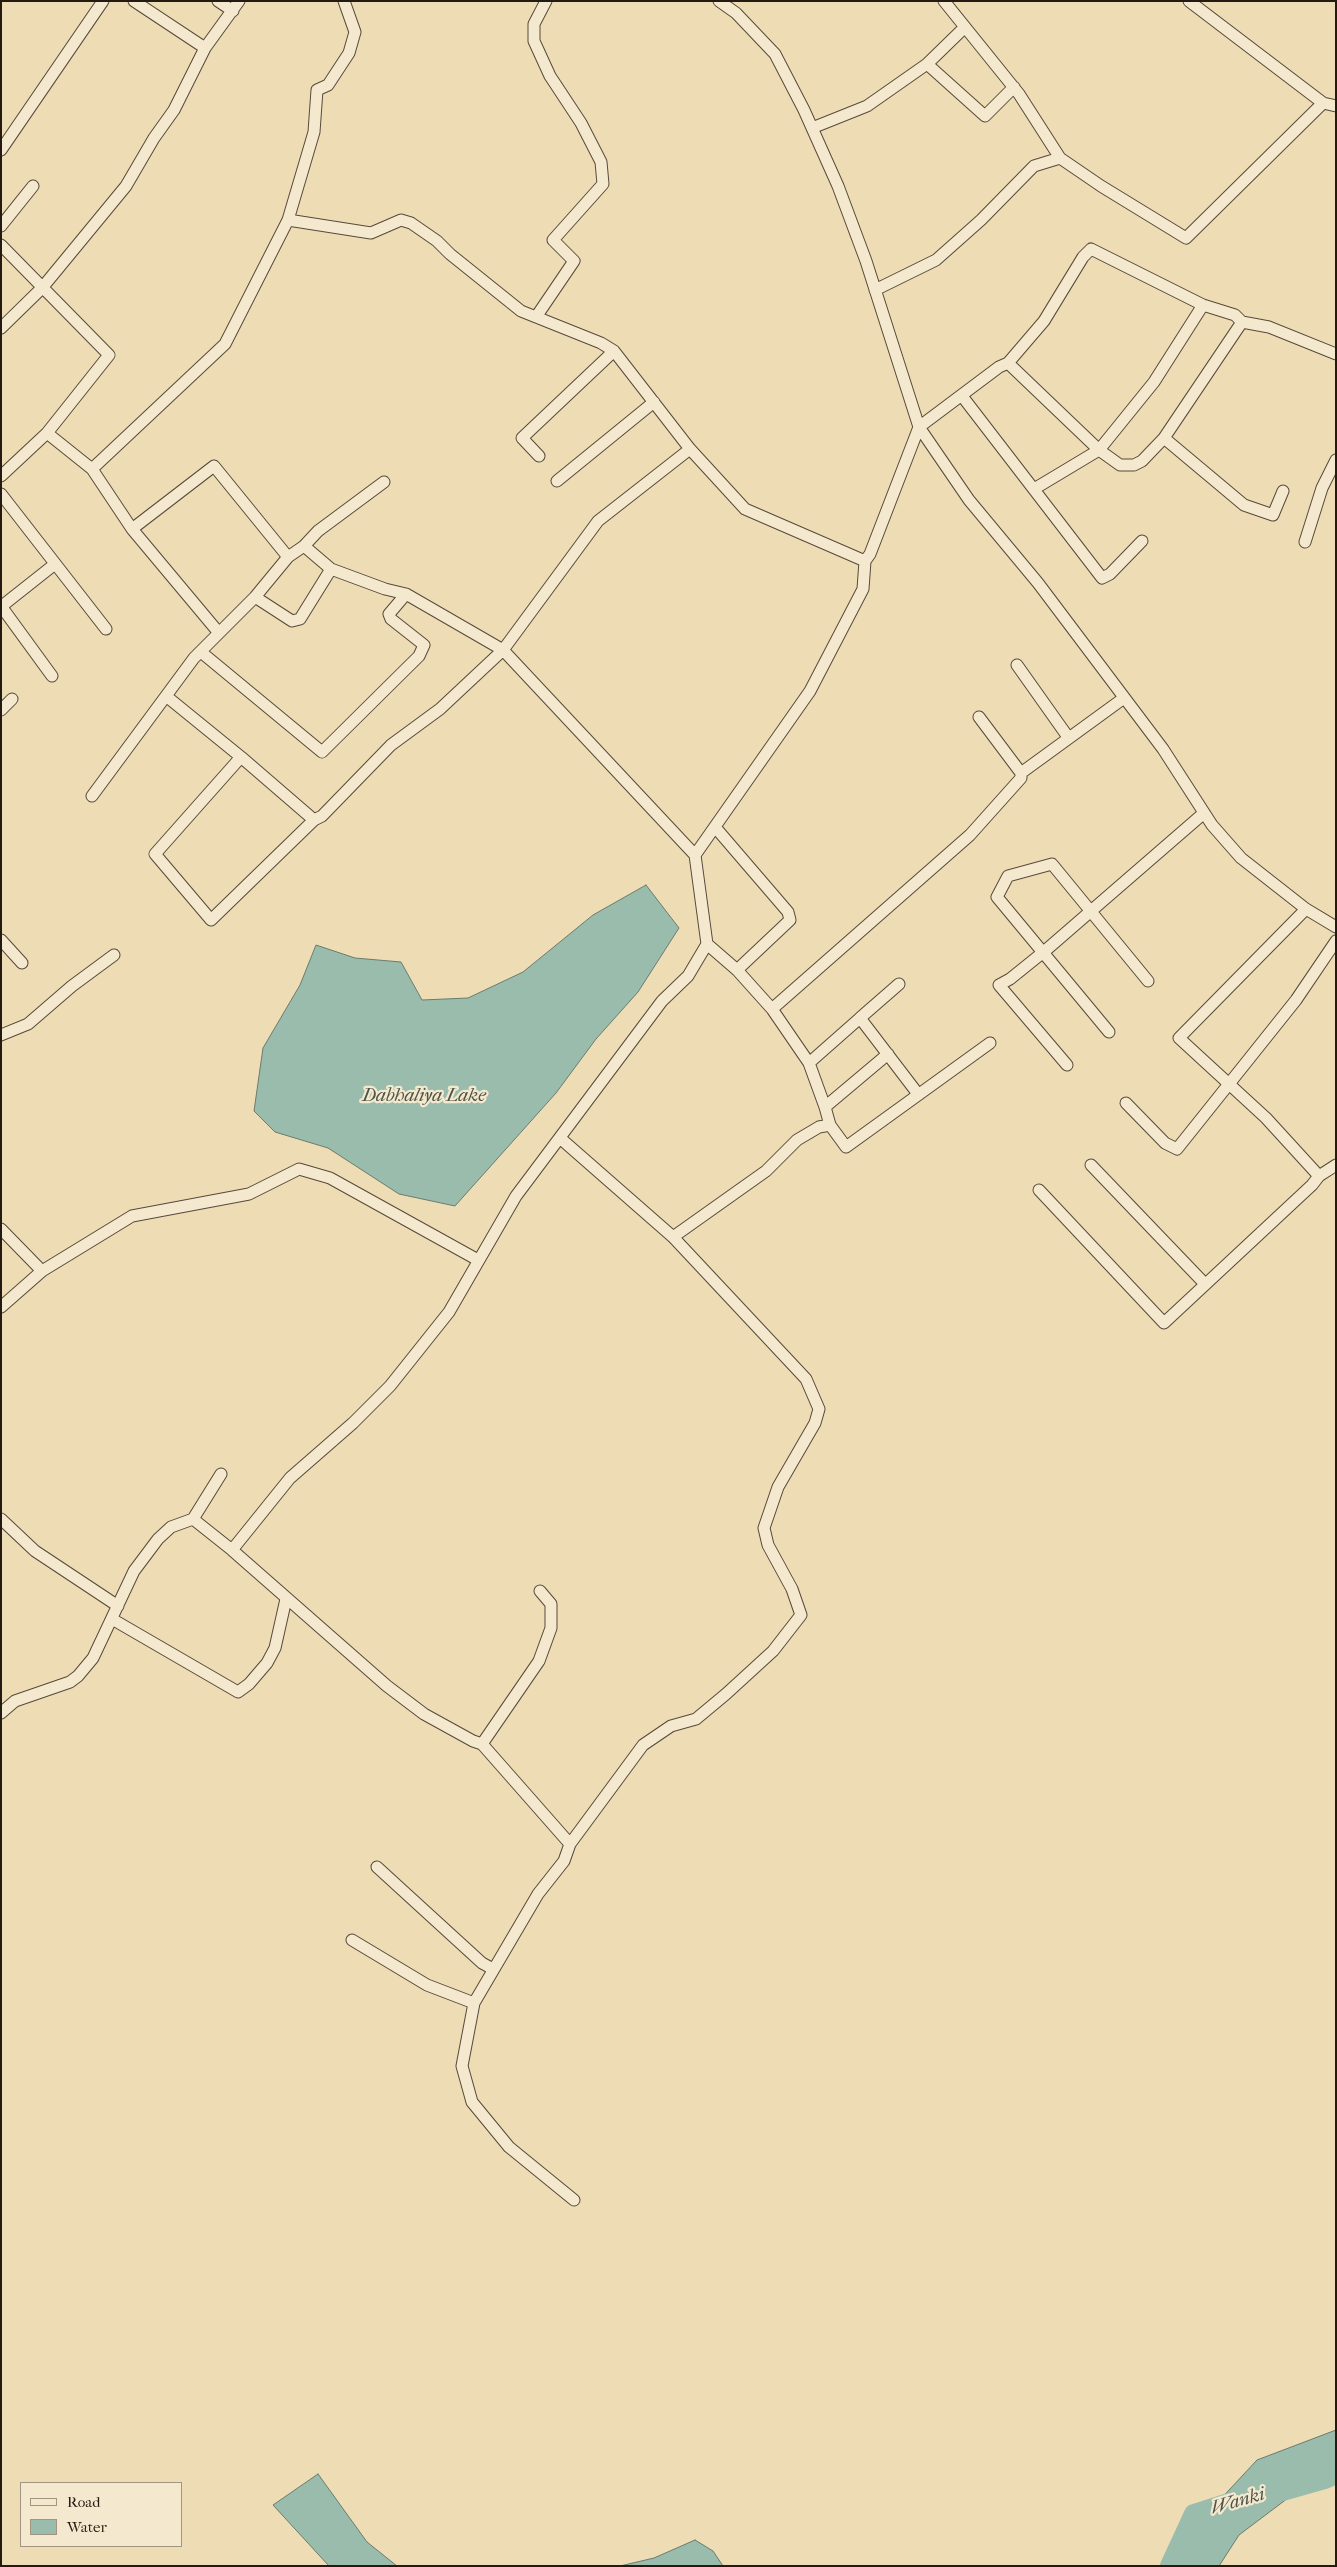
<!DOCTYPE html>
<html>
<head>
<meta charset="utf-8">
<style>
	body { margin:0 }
	#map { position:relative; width:1337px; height:2567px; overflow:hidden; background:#eedcb4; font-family:"IM FELL French Canon",serif }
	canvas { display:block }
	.frame { position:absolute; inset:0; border:2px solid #231a11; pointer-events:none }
	.legend { position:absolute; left:20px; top:2482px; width:162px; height:65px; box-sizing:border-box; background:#f4e8ce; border:1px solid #a09682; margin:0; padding:6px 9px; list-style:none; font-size:15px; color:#231a11 }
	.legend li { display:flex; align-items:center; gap:10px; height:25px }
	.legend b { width:25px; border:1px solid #a09682 }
</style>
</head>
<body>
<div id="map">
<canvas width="1337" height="2567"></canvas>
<div class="frame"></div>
<ul class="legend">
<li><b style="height:6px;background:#f4e8ce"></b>Road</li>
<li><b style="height:14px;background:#99bcac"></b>Water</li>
</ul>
</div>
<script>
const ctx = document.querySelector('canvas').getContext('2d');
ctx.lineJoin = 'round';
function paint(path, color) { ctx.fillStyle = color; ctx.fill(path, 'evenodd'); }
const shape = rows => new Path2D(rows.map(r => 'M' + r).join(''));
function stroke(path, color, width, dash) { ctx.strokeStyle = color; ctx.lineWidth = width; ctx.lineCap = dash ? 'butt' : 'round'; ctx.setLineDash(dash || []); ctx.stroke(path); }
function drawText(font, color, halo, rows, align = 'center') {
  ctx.font = font + ' "IM FELL French Canon",serif'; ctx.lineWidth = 4.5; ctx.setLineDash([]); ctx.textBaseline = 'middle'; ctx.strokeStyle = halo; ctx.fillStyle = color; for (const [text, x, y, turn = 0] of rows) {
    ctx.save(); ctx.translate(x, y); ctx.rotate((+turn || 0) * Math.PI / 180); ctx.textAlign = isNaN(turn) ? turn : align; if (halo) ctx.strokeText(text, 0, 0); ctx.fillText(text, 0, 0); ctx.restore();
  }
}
const water = shape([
	[646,885,679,928,638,992,596,1039,556,1093,455,1206,399,1194,328,1148,275,1132,254,1111,263,1048,300,985,316,945,355,958,401,962,422,1000,468,998,523,972,593,915,646,885],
	[1336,2430,1336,2468,1304,2486,1239,2535,1219,2566,1174,2566,1189,2533,1257,2460,1336,2430],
	[318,2474,367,2542,397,2566,329,2566,273,2505,318,2474],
	[695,2540,713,2551,723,2566,620,2566,654,2558,695,2540]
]);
paint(water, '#99bcac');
stroke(water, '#6a7b6e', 1);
stroke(shape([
	[1283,2491,1325,2479,1336,2474],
	[1170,2566,1194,2514,1238,2500]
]), '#99bcac', 20);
const minor = shape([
	[134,1,205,48],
	[218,1,233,11],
	[719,1,736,13,775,54,804,110,838,186,866,261,919,427,969,500,1038,583,1163,749,1212,825,1241,858,1306,909,1336,927],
	[944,1,1019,94,1060,158,1101,186,1186,238,1323,103],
	[1189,1,1323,103,1336,106],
	[927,64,985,116,1014,87],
	[812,128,867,106,927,64,965,27],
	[1,150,103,1],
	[288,220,371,233,401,220,411,223,437,241,450,254,521,311,601,343,614,351,690,449,745,509,865,561],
	[1,226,33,186],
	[1,245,109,355,47,433,1,476],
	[875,290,936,260,981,220,1034,166,1060,158],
	[536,317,574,261,553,240,603,184,601,162,581,123,550,76,534,41,534,24,546,1],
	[1,328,42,288,126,186,154,138,174,110,205,48,239,1],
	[1008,363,1099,450,1120,465,1134,465,1142,461,1164,438,1242,322],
	[962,396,1102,578,1110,574,1142,541],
	[47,433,92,469,132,529,219,633],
	[1164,438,1244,505,1273,515,1283,491],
	[539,456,522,438,614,351],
	[92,469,225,344,288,220,314,132,317,90,328,85,349,53,355,32,344,1],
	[557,481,654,402],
	[1034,489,1099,450,1154,382,1203,305],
	[1,494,106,629],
	[132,529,214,466,288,557],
	[1305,542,1322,488,1336,460],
	[255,597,292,621,300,619,331,569],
	[1,606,52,676],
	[2,606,55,564],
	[201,652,322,752,419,656,424,645,391,619,389,614,406,594],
	[1017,665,1068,737],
	[166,696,241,757,314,820],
	[1,710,12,699],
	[979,717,1021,773],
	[241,757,155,854,211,920,314,820,322,816,391,745,440,709,503,650,598,521,690,449],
	[92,796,194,658,255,597,288,557,304,546,318,531,384,482],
	[715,827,788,912,790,920,737,970],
	[695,855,810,691,863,589,865,561,870,554,919,427,999,367,1008,363,1044,321,1083,257,1091,249,1203,305,1235,315,1242,322,1269,327,1336,354],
	[1306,909,1179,1038,1266,1118,1319,1176],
	[1,940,22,963],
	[707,944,737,970,772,1009],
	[899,984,860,1018,918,1094],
	[860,1018,809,1063,772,1009,970,835,1021,778,1021,773,1124,698],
	[1109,1032,997,897,1008,876,1052,864,1148,981],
	[1,1035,28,1024,72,986,114,955],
	[809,1063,825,1107],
	[1067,1065,999,985,1010,979,1046,950,1204,813],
	[1126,1103,1165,1143,1177,1149,1296,1000,1336,941],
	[830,1125,825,1107,888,1054],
	[560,1138,673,1237,806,1379,819,1409,815,1423,778,1487,764,1528,768,1545,792,1589,801,1615,773,1651,726,1694,696,1719,671,1726,643,1745,570,1844,564,1861,538,1894,474,2003,462,2066,472,2102,509,2147,574,2200],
	[1091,1165,1205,1284],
	[1039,1190,1164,1323,1312,1185,1319,1176,1336,1165],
	[1,1229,42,1271,1,1307],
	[673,1237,766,1171,797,1140,819,1127,830,1125,846,1147,990,1043],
	[42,1271,132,1216,249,1194,299,1169,330,1178,478,1260],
	[1,1519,35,1551,118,1606],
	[193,1519,232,1550,387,1686,424,1714,473,1741,482,1744,570,1844],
	[232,1550,290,1478,353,1423,390,1386,449,1312,516,1196,662,1001,688,976,707,944,695,855,503,650,406,594,385,589,331,569,304,546],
	[112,1619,238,1692,249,1684,267,1663,275,1648,286,1599],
	[1,1713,15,1701,70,1682,78,1676,93,1658,134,1571,158,1539,171,1527,193,1519,221,1474],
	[482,1744,539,1661,551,1628,551,1604,540,1591],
	[377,1867,482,1963,493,1969],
	[352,1940,427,1985,474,2003]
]);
stroke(minor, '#564a3a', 13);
stroke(minor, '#f4e8ce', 11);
drawText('italic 19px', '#4c5347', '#f4e8ce', [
	["Dabhaliya Lake",424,1096],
	["Wanki",1238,2502,-16]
]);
</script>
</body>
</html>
